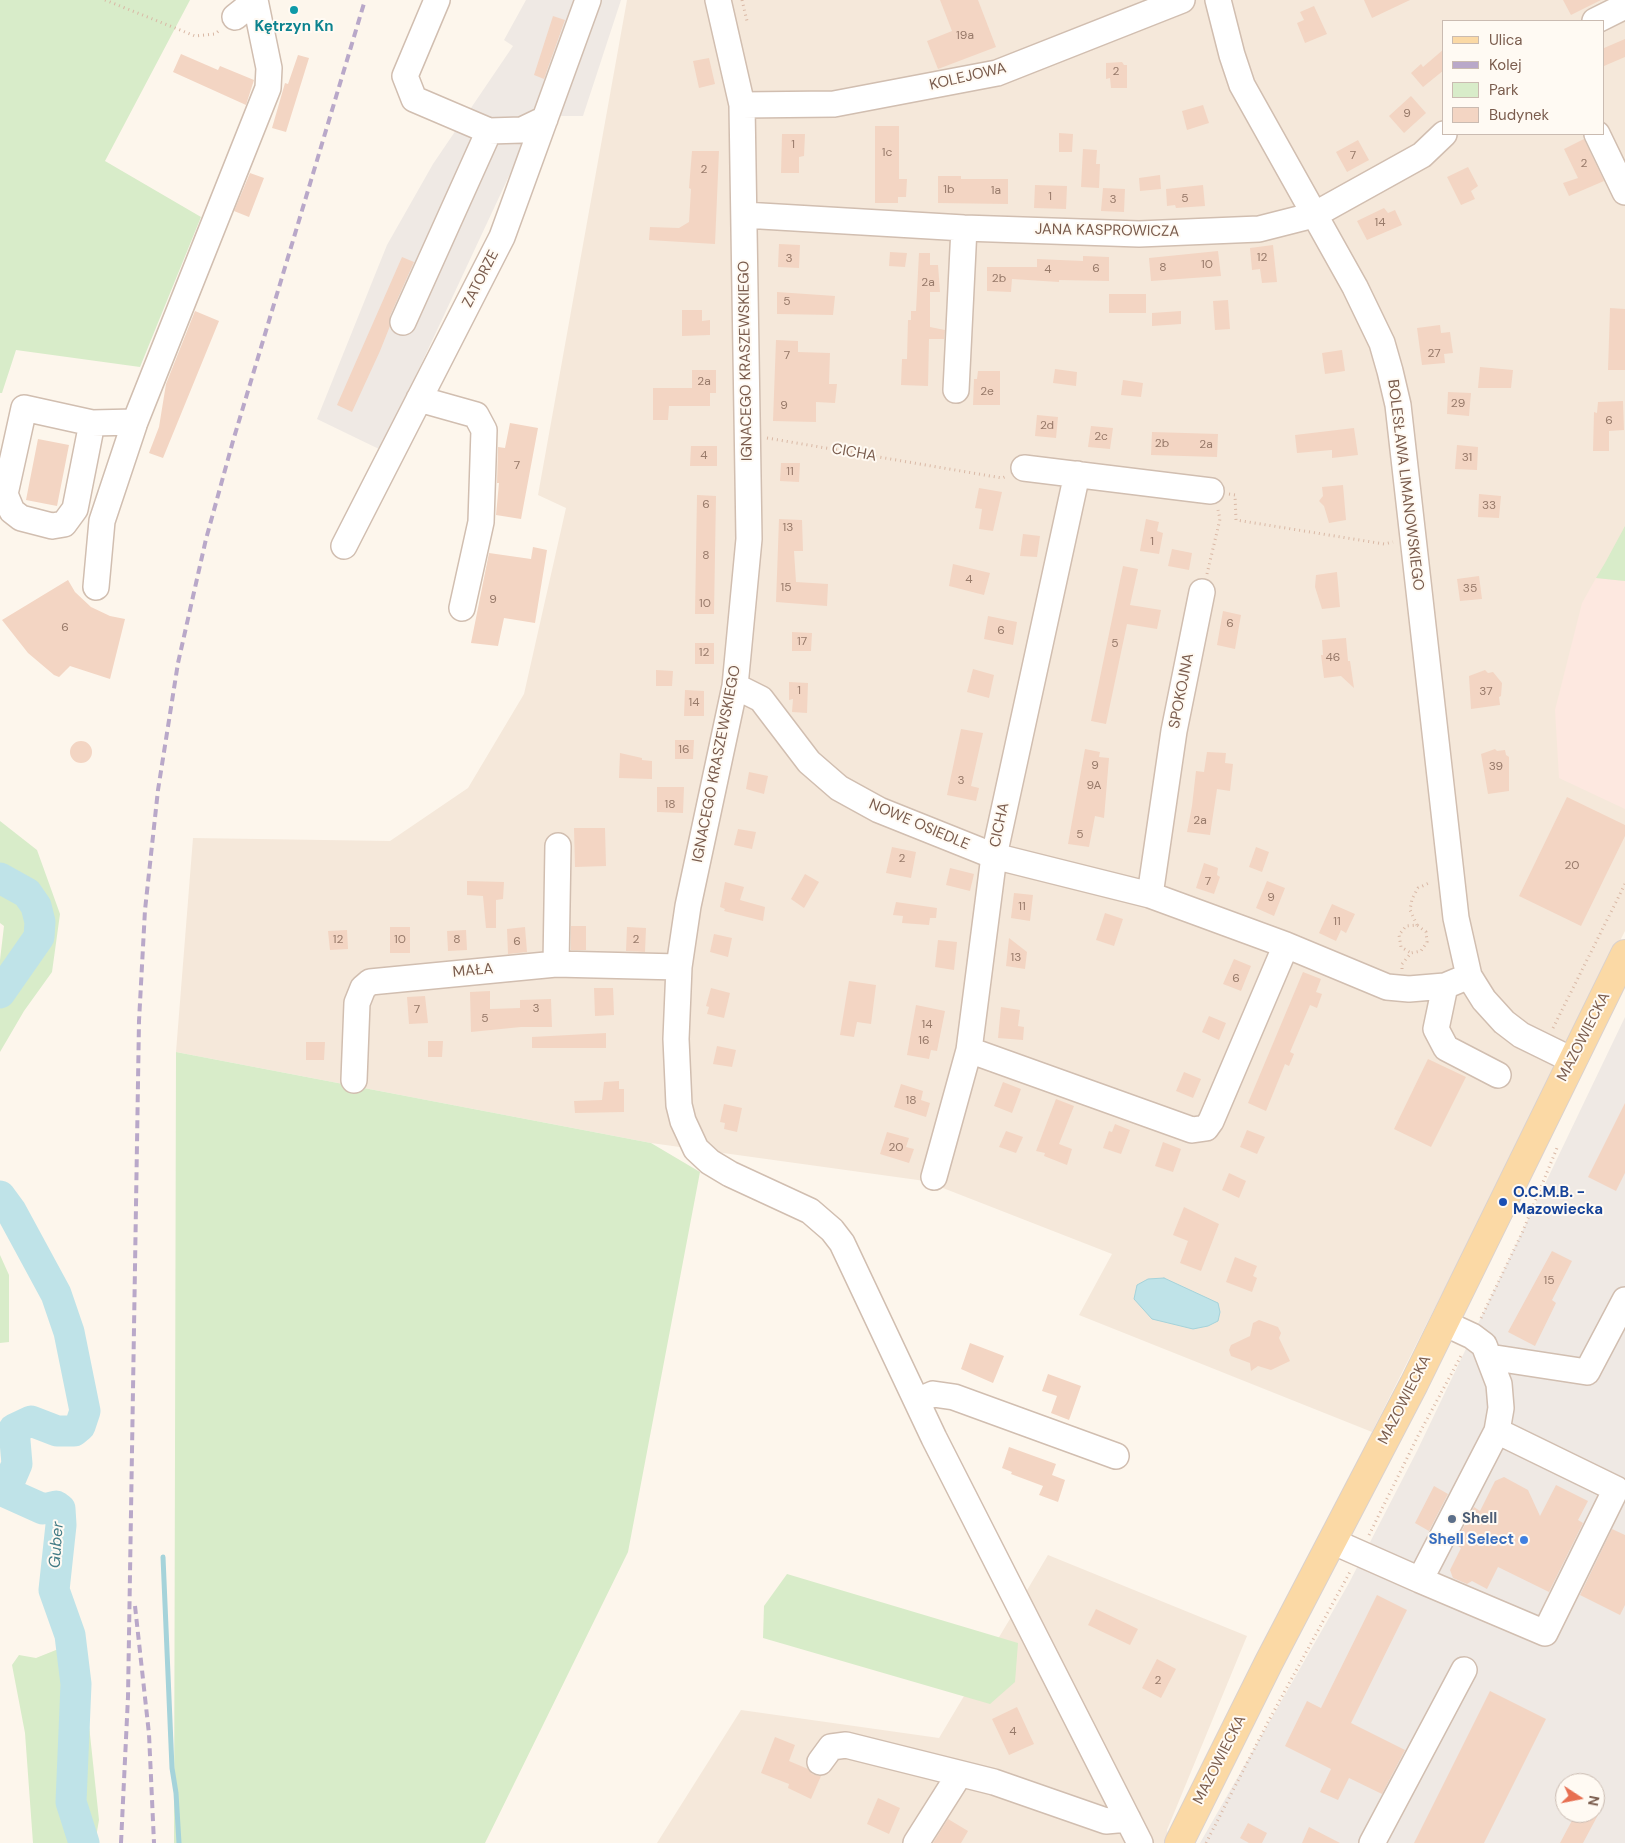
<!DOCTYPE html>
<html>
<head>
<meta charset="utf-8">
<style>
	body { margin:0 }
	#map { position:relative; width:1625px; height:1843px; overflow:hidden; background:#fdf6ec; font-family:"DM Sans",sans-serif }
	canvas { display:block }
	.legend { position:absolute; left:1442px; top:20px; width:162px; height:115px; box-sizing:border-box; background:#fffaf3; border:1px solid #cabbb1; margin:0; padding:6px 9px; list-style:none; font-size:15px; color:#7a5c4d }
	.legend li { display:flex; align-items:center; gap:10px; height:25px }
	.legend b { width:25px; border:1px solid #cabbb1 }
	.north { position:absolute; left:1555px; top:1773px; width:50px; height:50px; box-sizing:border-box; background:#fffaf3; border:1px solid #cabbb1; border-radius:50%; rotate:101deg; font-size:14px; font-weight:700; line-height:20px; text-align:center; color:#7a5c4d }
	.north::after { content:''; display:block; margin:auto; width:18px; height:22px; background:#e76f51; clip-path:polygon(50% 0,100% 100%,50% 72%,0 100%) }
</style>
</head>
<body>
<div id="map">
<canvas width="1625" height="1843"></canvas>
<ul class="legend">
<li><b style="height:6px;background:#fbd9a5"></b>Ulica</li>
<li><b style="height:6px;background:#b9a8c9"></b>Kolej</li>
<li><b style="height:14px;background:#d8ecc9"></b>Park</li>
<li><b style="height:14px;background:#f3d5c3"></b>Budynek</li>
</ul>
<div class="north">N</div>
</div>
<script>
const ctx = document.querySelector('canvas').getContext('2d');
ctx.lineJoin = 'round';
function paint(path, color) { ctx.fillStyle = color; ctx.fill(path, 'evenodd'); }
const shape = rows => new Path2D(rows.map(r => 'M' + r).join(''));
function stroke(path, color, width, dash) { ctx.strokeStyle = color; ctx.lineWidth = width; ctx.lineCap = dash ? 'butt' : 'round'; ctx.setLineDash(dash || []); ctx.stroke(path); }
function drawText(font, color, halo, rows, align = 'center') {
  ctx.font = font + ' "DM Sans",sans-serif'; ctx.lineWidth = 4; ctx.setLineDash([]); ctx.textBaseline = 'middle'; ctx.strokeStyle = halo; ctx.fillStyle = color; for (const [text, x, y, turn = 0] of rows) {
    ctx.save(); ctx.translate(x, y); ctx.rotate((+turn || 0) * Math.PI / 180); ctx.textAlign = isNaN(turn) ? turn : align; if (halo) ctx.strokeText(text, 0, 0); ctx.fillText(text, 0, 0); ctx.restore();
  }
}
paint(shape([
	[627,0,1625,0,1625,931,1372,1432,1079,1315,1112,1254,925,1181,651,1143,176,1052,193,838,390,841,468,788,524,694,566,508,538,495],
	[1444,21,1604,21,1604,134,1444,134],
	[1048,1555,1247,1636,1167,1830,1170,1843,657,1843,741,1710,939,1738]
]), '#f5e8da');
paint(shape([
	[1596,578,1625,581,1625,809,1559,778,1555,710,1582,603]
]), '#fde8e0');
paint(shape([
	[526,0,621,0,583,116,537,116,381,450,317,419,387,245,433,164,513,46,504,40],
	[1625,1017,1625,1843,1200,1843,1349,1583,1417,1451],
	[1565,1783,1595,1783,1595,1813,1565,1813]
]), '#efe9e4');
paint(shape([
	[0,0,190,0,105,161,201,217,140,367,16,350,2,393,0,393],
	[1625,526,1625,581,1596,578,1605,563],
	[0,821,37,850,60,914,52,972,24,1011,0,1052,0,960,4,926,0,923],
	[176,1052,651,1143,700,1172,628,1552,485,1843,174,1843],
	[0,1255,9,1275,9,1342,0,1343],
	[787,1574,1018,1643,1015,1682,990,1704,763,1638,764,1606],
	[66,1646,81,1649,99,1820,95,1843,33,1843,25,1733,12,1665,19,1655,36,1658]
]), '#d8ecc9');
const water = shape([
	[1164,1278,1218,1303,1220,1312,1218,1321,1208,1326,1193,1329,1152,1319,1134,1299,1137,1285,1148,1279,1164,1278]
]);
paint(water, '#bfe3e8');
stroke(water, '#a5d3da', 1);
stroke(shape([
	[163,1557,172,1768,176,1793,179,1843]
]), '#a5d3da', 5);
stroke(shape([
	[0,878,27,893,36,906,40,922,39,937,0,993],
	[0,1196,11,1211,56,1294,69,1332,85,1411,80,1426,74,1431,57,1431,31,1421,14,1429,17,1464,5,1492,43,1509,56,1506,60,1509,61,1525,54,1590,70,1635,76,1684,71,1802,84,1843]
]), '#bfe3e8', 31);
paint(shape([
	[940,0,978,0,996,47,938,69,927,41,952,31],
	[1364,0,1410,0,1372,18],
	[1563,0,1601,0,1571,15],
	[1314,6,1327,34,1305,43,1297,23,1304,20,1300,12],
	[553,16,565,20,544,79,534,75],
	[1625,39,1625,57,1604,66,1604,48],
	[1444,49,1444,70,1423,87,1411,73,1421,64,1423,67],
	[181,54,218,70,220,66,254,80,246,105,173,72],
	[298,55,309,58,286,132,272,128,285,83,288,84],
	[709,58,715,84,699,88,693,61],
	[1122,62,1124,65,1127,65,1127,88,1111,88,1110,78,1106,79,1106,63],
	[1411,96,1426,113,1404,133,1389,116],
	[1203,105,1209,123,1187,130,1182,111],
	[875,126,899,126,899,179,907,179,906,197,898,197,898,203,875,203],
	[1059,133,1073,134,1072,152,1059,152],
	[782,134,805,134,804,156,799,157,799,173,781,173],
	[1584,139,1604,181,1569,196,1563,183,1578,178,1564,149],
	[1358,140,1369,160,1347,172,1336,152],
	[1083,149,1097,150,1096,164,1100,164,1099,188,1081,187],
	[692,151,719,151,715,244,649,240,650,227,679,228,689,222,691,189,689,188],
	[1468,167,1478,186,1471,191,1475,199,1461,205,1447,177],
	[250,173,264,178,249,217,234,211],
	[1160,175,1161,189,1140,191,1139,178],
	[938,176,961,176,961,179,1008,179,1008,204,938,203],
	[1035,185,1067,186,1066,209,1034,208],
	[1203,185,1205,206,1176,208,1175,205,1167,206,1166,189],
	[1103,188,1125,189,1124,212,1101,211],
	[1384,208,1388,213,1395,210,1402,225,1367,240,1357,221],
	[779,244,800,245,799,268,778,267],
	[1273,245,1277,282,1262,283,1260,269,1252,270,1250,248],
	[1218,251,1221,276,1151,281,1149,258],
	[890,252,907,253,905,267,889,266],
	[919,253,930,253,930,265,938,265,940,292,930,292,930,327,945,330,944,339,929,339,928,386,901,385,902,359,907,359,908,320,911,320,911,311,916,311],
	[1083,256,1109,257,1109,281,1059,280,1059,282,1012,279,1011,292,987,291,987,267,1037,267,1037,259,1083,261],
	[402,257,414,262,390,316,390,326,380,351,352,412,337,405],
	[777,292,835,296,833,315,777,314],
	[1109,294,1146,294,1146,313,1109,313],
	[1228,300,1230,329,1215,330,1213,301],
	[1610,308,1625,309,1625,370,1608,370],
	[682,310,702,310,702,321,710,320,710,335,682,336],
	[195,311,219,321,163,458,149,453,159,427,166,384],
	[1181,311,1181,324,1152,326,1152,313],
	[1440,325,1441,333,1450,332,1453,353,1444,354,1445,363,1422,365,1417,328],
	[776,340,798,341,798,352,830,353,829,384,837,384,835,403,816,402,816,422,773,421],
	[1342,350,1345,371,1325,374,1322,353],
	[1480,367,1513,370,1511,388,1478,388],
	[1055,369,1077,372,1076,386,1053,383],
	[692,370,716,370,716,393,710,393,710,406,669,406,668,420,653,420,653,388,692,388],
	[978,371,1000,371,1000,405,973,405,974,379,977,379],
	[1123,380,1143,383,1141,397,1121,395],
	[1448,392,1471,393,1469,416,1447,414],
	[1623,401,1624,430,1609,431,1609,451,1593,451,1594,412,1597,413,1598,402],
	[1037,415,1058,417,1056,438,1035,436],
	[510,423,538,428,521,519,496,515,499,483,497,483,498,447,505,448],
	[1091,426,1113,428,1110,449,1088,447],
	[1354,428,1358,455,1332,458,1332,450,1297,453,1295,435],
	[1152,432,1218,434,1217,457,1151,455],
	[38,439,69,445,57,506,26,500],
	[1457,445,1478,447,1477,470,1455,469],
	[691,446,717,446,717,466,690,466],
	[781,463,800,463,799,482,780,481],
	[1343,485,1346,520,1329,523,1324,506,1319,501,1323,496,1322,487],
	[979,488,1002,492,993,531,979,529,982,509,975,508],
	[1479,494,1501,496,1499,518,1478,517],
	[697,495,716,496,714,614,695,614],
	[779,519,802,520,803,551,794,551,796,582,828,584,827,606,776,602],
	[1146,519,1159,522,1157,531,1163,533,1159,554,1140,551],
	[1023,534,1040,536,1037,557,1020,556],
	[533,547,547,550,535,623,504,618,498,646,471,643,489,553,531,559],
	[1172,549,1192,553,1189,570,1168,566],
	[953,564,990,573,984,595,949,586],
	[1123,566,1138,569,1130,605,1161,610,1157,629,1127,624,1106,724,1091,721],
	[1337,572,1340,607,1322,609,1315,587,1316,575],
	[1479,576,1482,599,1460,601,1457,579],
	[68,580,75,592,91,607,110,616,125,619,110,679,70,666,59,677,54,675,28,653,2,620],
	[1223,611,1241,615,1235,649,1217,645],
	[988,616,1017,622,1013,645,984,639],
	[792,632,812,633,811,651,792,651],
	[1346,638,1348,661,1350,661,1354,688,1341,676,1324,678,1321,655,1323,655,1322,640],
	[695,643,714,643,714,664,695,664],
	[973,669,994,675,989,698,967,692],
	[656,670,673,671,672,686,656,686],
	[1485,670,1488,673,1493,672,1502,683,1501,696,1499,697,1500,705,1471,709,1469,676],
	[789,682,808,683,807,713,792,712,793,699,789,700],
	[685,690,704,691,704,716,684,716],
	[961,729,983,733,971,786,979,788,976,801,947,795],
	[675,740,694,740,693,759,675,759],
	'70 752a11 11 0 1 1 22 0a11 11 0 1 1-22 0Z',
	[1085,749,1100,752,1099,757,1109,758,1104,818,1095,816,1089,847,1068,844],
	[1495,749,1497,751,1505,750,1506,755,1509,757,1509,791,1488,794,1481,754],
	[1207,752,1226,753,1225,763,1233,764,1230,791,1217,789,1210,835,1187,832,1192,806,1196,771,1204,772],
	[620,753,642,758,642,760,652,761,652,779,619,778],
	[749,772,768,776,764,794,746,789],
	[657,787,684,787,683,813,657,812],
	[1567,797,1625,825,1625,836,1581,926,1519,896],
	[574,828,605,828,606,866,575,867],
	[738,829,756,832,752,849,734,845],
	[892,847,916,852,911,878,886,873],
	[1256,847,1269,852,1262,872,1249,867],
	[1204,863,1218,868,1217,875,1220,877,1214,894,1196,888],
	[950,868,974,874,970,891,946,885],
	[805,874,819,882,804,908,791,899],
	[467,881,504,882,503,899,496,900,496,928,486,928,483,896,467,895],
	[1267,881,1285,888,1274,916,1256,908],
	[725,882,744,887,740,900,765,907,763,921,724,911,725,909,720,907],
	[1014,893,1033,895,1030,921,1011,918],
	[896,902,937,908,936,918,930,918,929,925,902,923,903,916,893,915],
	[1332,904,1355,914,1346,933,1341,930,1336,941,1319,933],
	[1105,913,1123,919,1114,946,1096,940],
	[571,926,586,926,586,950,571,950],
	[390,927,410,927,410,953,390,953],
	[525,927,527,952,508,954,507,929],
	[627,927,646,928,645,952,626,951],
	[347,930,348,949,330,950,328,931],
	[466,930,467,950,448,951,447,931],
	[714,934,732,938,728,957,710,952],
	[1009,938,1027,952,1025,969,1006,966],
	[938,940,957,942,954,970,935,967],
	[1234,959,1251,966,1241,991,1223,984],
	[1303,972,1321,979,1316,992,1322,994,1317,1008,1310,1005,1290,1052,1294,1054,1289,1066,1285,1064,1266,1111,1248,1103],
	[849,981,876,985,871,1024,857,1022,854,1037,840,1035],
	[594,988,613,988,614,1015,595,1016],
	[711,988,730,993,724,1018,707,1014,709,1007,706,1006],
	[490,991,490,1009,520,1008,520,1000,551,999,552,1027,521,1027,471,1032,470,992],
	[425,996,428,1023,409,1024,407,997],
	[916,1005,945,1011,937,1051,931,1050,929,1059,907,1055],
	[1001,1007,1020,1010,1018,1026,1024,1027,1023,1040,998,1038],
	[1209,1016,1226,1023,1219,1040,1202,1032],
	[606,1033,606,1048,532,1048,532,1037],
	[428,1041,443,1041,442,1057,428,1057],
	[306,1042,325,1042,324,1060,306,1060],
	[717,1046,736,1050,732,1067,713,1064],
	[1428,1059,1466,1077,1431,1147,1394,1129],
	[1184,1072,1201,1079,1193,1098,1176,1091],
	[619,1081,619,1089,624,1089,624,1112,575,1113,574,1101,602,1100,604,1082],
	[1003,1082,1021,1089,1012,1113,994,1106],
	[901,1084,923,1091,921,1100,930,1103,926,1117,894,1107],
	[1056,1099,1074,1106,1059,1144,1072,1149,1067,1165,1044,1156,1045,1153,1036,1151],
	[1625,1103,1625,1173,1616,1191,1588,1177],
	[724,1104,742,1108,737,1132,724,1129,725,1123,720,1122],
	[1115,1124,1130,1130,1121,1154,1103,1148,1109,1131,1112,1132],
	[1247,1130,1265,1137,1257,1154,1240,1147],
	[1006,1131,1023,1137,1016,1153,999,1147],
	[887,1132,909,1138,906,1147,914,1149,909,1163,880,1154],
	[1163,1142,1181,1149,1173,1172,1155,1166],
	[1229,1173,1246,1181,1239,1198,1222,1190],
	[1184,1207,1219,1224,1201,1271,1180,1263,1188,1241,1173,1235],
	[1552,1251,1572,1261,1552,1300,1556,1303,1535,1346,1508,1332],
	[1235,1257,1257,1266,1253,1276,1257,1278,1252,1292,1226,1282],
	[1259,1320,1278,1327,1281,1333,1279,1338,1290,1361,1271,1370,1258,1366,1251,1371,1250,1363,1231,1356,1229,1350,1231,1345,1250,1336,1253,1323],
	[970,1343,1004,1356,993,1383,961,1369],
	[1048,1374,1081,1386,1069,1420,1051,1413,1057,1396,1042,1391],
	[1009,1447,1056,1464,1052,1475,1065,1480,1058,1502,1039,1495,1043,1486,1011,1474,1012,1472,1002,1468],
	[1504,1477,1528,1490,1540,1516,1556,1485,1588,1501,1578,1520,1583,1523,1549,1592,1498,1567,1487,1589,1472,1581,1467,1584,1453,1578,1450,1570,1461,1548,1455,1544,1474,1507,1480,1511,1495,1481],
	[1434,1486,1448,1494,1429,1531,1415,1523],
	[1612,1529,1625,1535,1625,1605,1620,1615,1580,1595],
	[1377,1595,1407,1610,1351,1723,1405,1750,1382,1794,1349,1778,1338,1800,1320,1792,1331,1769,1285,1746,1307,1701,1321,1708],
	[1096,1609,1138,1629,1130,1645,1088,1625],
	[1157,1659,1176,1669,1161,1698,1142,1688],
	[1490,1691,1546,1719,1484,1843,1414,1843],
	[1017,1707,1034,1744,1009,1755,992,1719],
	[775,1737,795,1745,789,1761,808,1769,812,1774,821,1776,811,1799,788,1788,789,1784,761,1773],
	[878,1798,900,1808,889,1834,867,1824],
	[1576,1813,1599,1813,1583,1843,1560,1843],
	[948,1819,968,1831,961,1843,933,1843],
	[1248,1823,1267,1833,1262,1843,1249,1843,1240,1838],
	[1309,1827,1340,1843,1302,1843]
]), '#f3d5c3');
const minor = shape([
	[437,0,405,76,414,99,489,131,522,130,545,119],
	[718,0,742,105,749,539,735,686,688,906,679,967,676,1039,679,1105,683,1121,696,1149,710,1162,730,1174,810,1211,832,1230,842,1243,934,1438,1140,1843],
	[1218,0,1232,55,1242,85,1355,287,1382,343,1390,371,1398,405,1456,918,1469,976,1484,1000,1504,1022,1521,1035,1572,1060],
	[235,17,255,1],
	[1595,21,1625,6],
	[742,105,834,104,997,73,1182,0],
	[1597,134,1625,192],
	[744,215,964,228,1139,234,1259,229,1314,215,1422,155,1444,134],
	[403,322,489,131],
	[956,390,964,228],
	[419,399,476,415,484,430,481,522,462,608],
	[92,423,75,509,64,524,52,526,21,518,12,511,5,494,24,408,92,423,135,422],
	[1024,468,1211,491],
	[344,546,502,237,588,0],
	[96,587,102,521,135,422,268,88,269,68,255,0],
	[735,686,761,699,809,762,839,788,879,810,994,856,1150,895,1286,945,1387,987,1409,989,1445,986,1469,976],
	[1150,895,1174,731,1202,592],
	[556,964,558,846],
	[1445,986,1436,1029,1446,1048,1498,1075],
	[969,1050,1192,1130,1206,1128,1211,1121,1286,945],
	[354,1080,357,1003,363,988,370,982,556,964,679,967],
	[934,1177,969,1050,994,856,1077,474],
	[1489,1357,1587,1372,1625,1300],
	[917,1401,933,1394,954,1397,1116,1456],
	[1334,1542,1420,1580,1497,1431,1501,1408,1499,1384,1484,1345,1472,1336,1444,1323],
	[1420,1580,1545,1633,1616,1489,1497,1431],
	[820,1762,831,1747,846,1745,994,1782,1106,1821,1128,1819],
	[916,1843,959,1775],
	[1372,1843,1464,1670]
]);
const major = shape([
	[1179,1843,1269,1662,1414,1384,1625,954]
]);
stroke(minor, '#d1beb0', 28);
stroke(major, '#dad1cd', 30);
stroke(shape([
	[105,0,195,36,215,34,221,29],
	[742,0,747,21,744,22],
	[767,438,1002,478,1007,476],
	[1229,494,1235,495,1236,520,1384,544,1393,542],
	[1207,574,1220,519,1218,510],
	[1417,925,1410,910,1412,899,1418,888,1431,882],
	[1402,969,1402,964,1411,953,1421,951,1427,942,1426,932,1417,925,1406,926,1399,935,1401,947,1411,953],
	[1553,1028,1625,884],
	[1481,1318,1522,1233,1557,1148],
	[1369,1535,1419,1434,1462,1354],
	[1206,1843,1268,1722,1351,1570]
]), '#d9b8a5', 3, [1, 4]);
stroke(minor, '#fff', 25);
stroke(major, '#fbd9a5', 28);
stroke(shape([
	[135,1606,149,1734,154,1843],
	[121,1843,128,1697,139,1021,145,910,158,790,178,663,206,539,233,441,365,0]
]), '#b9a8c9', 4, [8, 5]);
for (const [x, y, r, color] of [
	[294,10,5,"#0f9aa8"],
	[1503,1202,5,"#1a4fb4"],
	[1452,1519,5,"#5c6f8a"],
	[1524,1540,5,"#3f7fe0"]
]) { const dot = new Path2D(); dot.arc(x, y, r, 0, 2 * Math.PI); ctx.fillStyle = color; ctx.fill(dot); stroke(dot, '#fffaf3', 2); }
drawText('12px', '#987a6a', null, [
	["19a",965,36],
	["2",1116,72],
	["9",1407,114],
	["1",793,145],
	["1c",887,153],
	["7",1353,156],
	["2",1584,164],
	["2",704,170],
	["1b",949,190],
	["1a",996,191],
	["1",1050,197],
	["5",1185,199],
	["3",1113,200],
	["14",1380,223],
	["12",1262,258],
	["3",789,259],
	["10",1207,265],
	["8",1163,268],
	["6",1096,269],
	["4",1048,270],
	["2b",999,279],
	["2a",928,283],
	["5",787,302],
	["27",1434,354],
	["7",787,356],
	["2a",704,382],
	["2e",987,392],
	["29",1458,404],
	["9",784,406],
	["6",1609,421],
	["2d",1047,426],
	["2c",1101,437],
	["2b",1162,444],
	["2a",1206,445],
	["4",704,456],
	["31",1467,458],
	["7",517,466],
	["11",790,472],
	["6",706,505],
	["33",1489,506],
	["13",788,528],
	["1",1152,542],
	["8",706,556],
	["4",969,580],
	["15",786,588],
	["35",1470,589],
	["9",493,600],
	["10",705,604],
	["6",1230,624],
	["6",65,628],
	["6",1001,631],
	["17",802,642],
	["5",1115,644],
	["12",704,653],
	["46",1333,658],
	["1",799,691],
	["37",1486,692],
	["14",694,703],
	["16",684,750],
	["9",1095,766],
	["39",1496,767],
	["3",961,781],
	["9A",1094,786],
	["18",670,805],
	["2a",1200,821],
	["5",1080,835],
	["2",902,859],
	["20",1572,866],
	["7",1208,882],
	["9",1271,898],
	["11",1022,907],
	["11",1337,922],
	["12",338,940],
	["10",400,940],
	["8",457,940],
	["2",636,940],
	["6",517,942],
	["13",1016,958],
	["6",1236,979],
	["3",536,1009],
	["7",417,1010],
	["5",485,1019],
	["14",927,1025],
	["16",924,1041],
	["18",911,1101],
	["20",896,1148],
	["15",1549,1281],
	["2",1158,1681],
	["4",1013,1732]
]);
drawText('bold 15px', '#0d838f', '#fffaf3', [
	["Kętrzyn Kn",294,27]
]);
drawText('15px', '#7a5c4d', '#fffaf3', [
	["KOLEJOWA",968,77,-13],
	["JANA KASPROWICZA",1107,231,1],
	["ZATORZE",481,279,-63],
	["IGNACEGO KRASZEWSKIEGO",746,361,-91],
	["CICHA",854,453,10],
	["BOLESŁAWA LIMANOWSKIEGO",1405,485,83],
	["SPOKOJNA",1182,691,-79],
	["IGNACEGO KRASZEWSKIEGO",717,764,-79],
	["NOWE OSIEDLE",919,825,23],
	["CICHA",1000,825,-78],
	["MAŁA",473,971,-5],
	["MAZOWIECKA",1584,1037,-63],
	["MAZOWIECKA",1405,1400,-63],
	["MAZOWIECKA",1220,1760,-63]
]);
drawText('bold 15px', '#164399', '#fffaf3', [
	["O.C.M.B. -",1513,1193],
	["Mazowiecka",1513,1210]
], 'left');
drawText('bold 15px', '#4e5e75', '#fffaf3', [
	["Shell",1462,1519]
], 'left');
drawText('bold 15px', '#366cbe', '#fffaf3', [
	["Shell Select",1514,1540]
], 'right');
drawText('italic 16px', '#437c86', '#fffaf3', [
	["Guber",57,1545,-86]
]);
</script>
</body>
</html>
